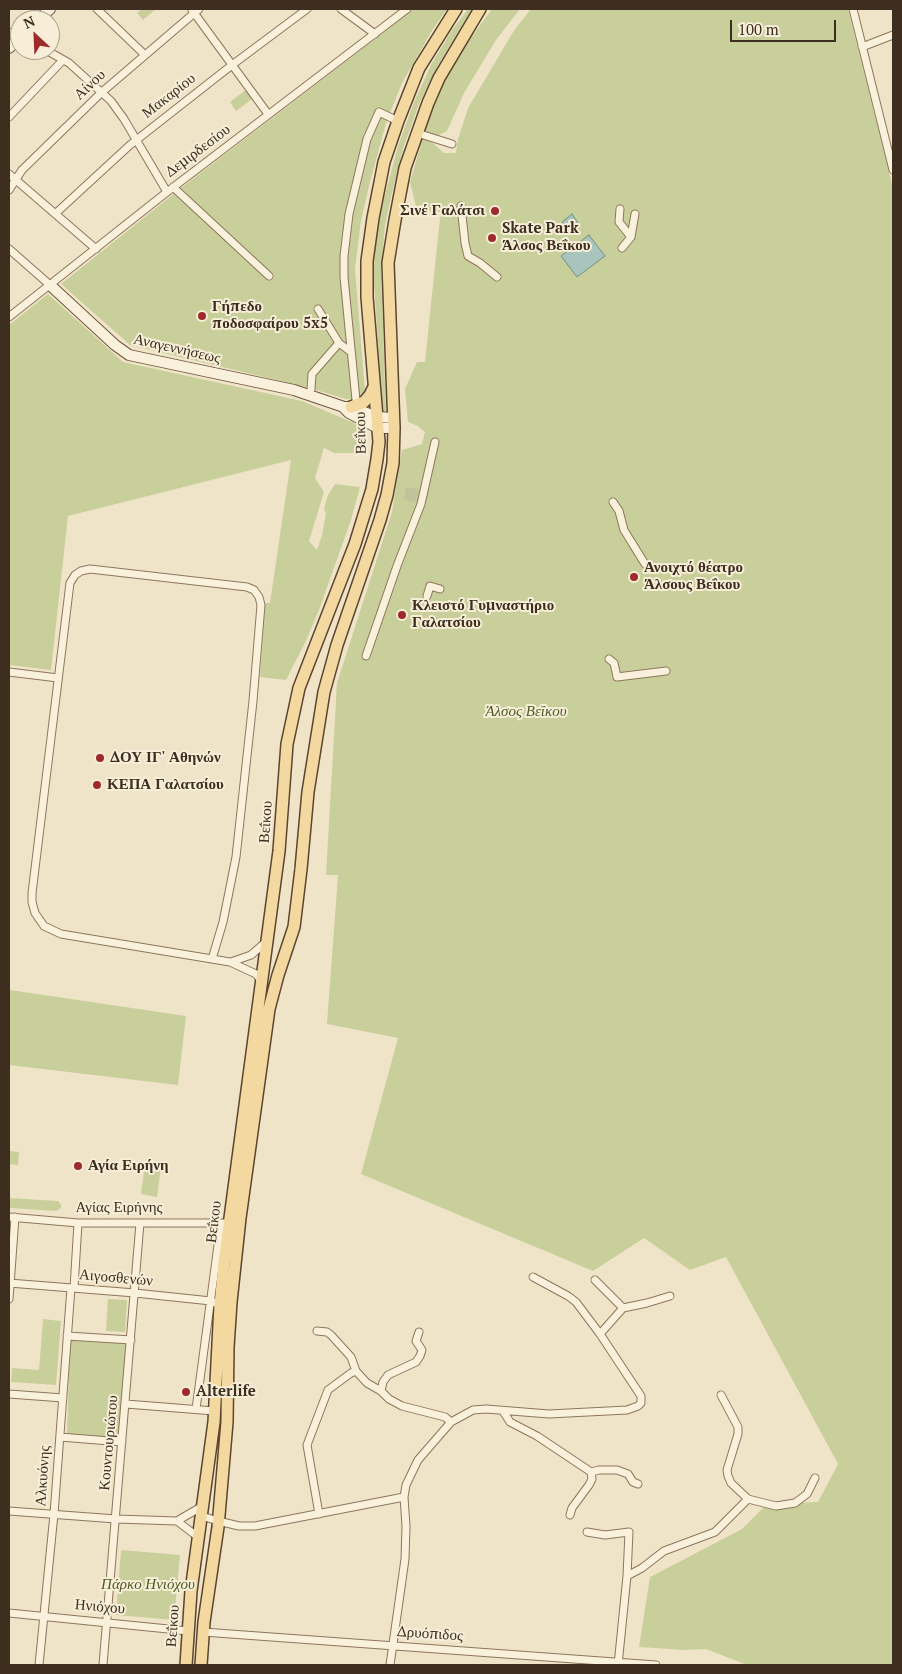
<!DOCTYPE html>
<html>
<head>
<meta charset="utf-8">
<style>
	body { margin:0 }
	#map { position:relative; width:902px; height:1674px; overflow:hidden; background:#f0e4c8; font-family:"PT Serif",serif }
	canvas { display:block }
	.frame { position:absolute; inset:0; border:10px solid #3d2e20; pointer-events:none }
	.north { position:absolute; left:10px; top:10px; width:50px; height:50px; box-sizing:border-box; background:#f7eed8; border:1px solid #ada18e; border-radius:50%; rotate:335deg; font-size:14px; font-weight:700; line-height:20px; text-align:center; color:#3d2e20 }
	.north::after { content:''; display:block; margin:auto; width:18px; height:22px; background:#9e2a2b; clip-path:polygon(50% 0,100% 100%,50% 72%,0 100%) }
	.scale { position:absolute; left:730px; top:20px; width:106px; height:22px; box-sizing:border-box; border:2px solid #3d2e20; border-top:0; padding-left:6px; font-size:15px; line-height:18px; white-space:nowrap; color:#3d2e20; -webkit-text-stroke:4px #f7eed8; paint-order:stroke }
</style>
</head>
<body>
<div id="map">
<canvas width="902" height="1674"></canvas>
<div class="frame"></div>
<div class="north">N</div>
<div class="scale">100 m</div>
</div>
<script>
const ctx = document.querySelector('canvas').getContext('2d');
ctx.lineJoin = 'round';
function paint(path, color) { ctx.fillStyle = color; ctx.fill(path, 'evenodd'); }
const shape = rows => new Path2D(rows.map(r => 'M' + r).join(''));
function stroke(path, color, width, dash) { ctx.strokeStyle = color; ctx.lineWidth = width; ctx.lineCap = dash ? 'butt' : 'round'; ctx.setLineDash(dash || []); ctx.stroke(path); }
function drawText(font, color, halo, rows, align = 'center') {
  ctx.font = font + ' "PT Serif",serif'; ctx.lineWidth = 4; ctx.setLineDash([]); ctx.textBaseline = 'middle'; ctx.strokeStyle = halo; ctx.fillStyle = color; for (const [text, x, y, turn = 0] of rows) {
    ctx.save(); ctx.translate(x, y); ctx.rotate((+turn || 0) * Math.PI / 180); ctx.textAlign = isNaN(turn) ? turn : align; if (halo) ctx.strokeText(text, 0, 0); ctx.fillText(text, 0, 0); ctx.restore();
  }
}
paint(shape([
	[142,9,156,9,143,20,137,13],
	[410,9,447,9,433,29,402,83,386,123,369,186,361,221,355,269,365,391,360,395,354,399,346,399,306,387,130,345,61,284,181,188,387,30],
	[468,9,472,9,438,65,419,104,403,149,390,201,385,226,381,269,386,411,383,411,373,270,377,225,398,146,414,102,432,63,452,30],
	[492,9,520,9,496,40,464,93,447,131,439,135,428,135,424,131,425,127,438,94,455,62,472,36],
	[531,9,848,9,893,188,893,1665,747,1665,706,1649,686,1650,639,1647,650,1577,742,1529,767,1504,818,1502,838,1464,726,1257,690,1270,644,1238,593,1271,361,1174,398,1038,327,1024,338,875,326,875,337,683,392,512,402,450,422,444,425,432,418,426,408,422,405,389,417,362,425,362,440,218,444,212,427,211,421,205,416,206,410,182,423,138,434,144,444,153,456,153,458,139,468,108,515,29],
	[246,90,252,99,236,111,230,102],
	[48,294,123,362,302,401,354,423,364,434,366,439,366,453,334,453,324,448,315,478,324,492,309,541,317,550,322,535,326,514,324,509,328,495,335,484,360,487,351,520,319,610,306,641,286,680,260,677,265,603,270,603,291,460,68,516,51,670,9,665,9,325],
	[10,990,186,1016,178,1085,9,1065],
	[9,1151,19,1152,18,1165,9,1164],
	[145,1164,161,1167,157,1197,141,1194],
	[9,1198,58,1201,61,1205,61,1208,56,1211,9,1208],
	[108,1299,127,1300,125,1332,106,1331],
	[43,1319,61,1321,56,1385,11,1382,12,1368,39,1370],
	[70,1339,126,1342,120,1439,67,1434],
	[121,1550,180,1555,174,1620,116,1615]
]), '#c9cf9b');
paint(shape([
	[406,487,419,489,417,502,404,500]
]), '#bfc49a');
const water = shape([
	[572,214,578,223,568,230,562,222,572,214],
	[589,235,605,256,577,277,561,256,589,235]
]);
paint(water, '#a9c4bc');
stroke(water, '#6f938a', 1);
const street = shape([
	[97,9,145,55],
	[341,9,375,34],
	[853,9,893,170],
	[192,10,268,114],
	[9,32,20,36],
	[862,47,893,35],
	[46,50,69,63,111,101,124,119,167,192],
	[9,117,63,60],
	[417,133,452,144],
	[9,174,96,249],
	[173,187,269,276],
	[9,190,22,170,102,92,199,9],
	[461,206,465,243,468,256,480,263,497,277],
	[620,209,619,222,631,237,622,248],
	[55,214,130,145,232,65,307,9],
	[631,237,635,214],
	[9,249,50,285],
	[318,309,339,343,351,352],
	[9,317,167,192,407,9],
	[311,389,312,374,339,343],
	[356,400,344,277,344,256,349,214,367,139,379,112,398,121],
	[613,502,619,511,624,530,645,564],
	[427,596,430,586,440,589],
	[366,656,397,566,421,504,435,442],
	[609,659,614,663,617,677,666,671],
	[9,672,58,678],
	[212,959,223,922,236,857,253,701,261,605,259,597,254,590,247,587,90,569,81,571,75,575,70,583,32,893,32,902,35,913,44,926,61,934,212,959,230,962,256,974,261,981],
	[231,962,251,955,266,942],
	[9,1217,78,1223,229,1223],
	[595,1280,623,1308,600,1334],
	[9,1283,135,1293,211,1301,220,1305],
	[74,1288,78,1223],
	[9,1299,15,1217],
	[623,1308,647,1303,670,1296],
	[317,1331,327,1332,331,1335,351,1357,356,1371],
	[67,1336,131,1340],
	[381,1391,383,1382,388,1375,416,1362,420,1356,422,1350,416,1341,419,1332],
	[9,1394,63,1398],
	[721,1395,738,1427,738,1434,727,1470,728,1476,731,1483,748,1499,776,1506,795,1503,807,1494,815,1478],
	[126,1404,214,1411],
	[196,1409,221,1223],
	[503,1411,510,1422,537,1436,591,1472,599,1470,617,1470,628,1474,633,1482,638,1484],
	[60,1437,122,1442],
	[9,1511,116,1519,177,1521,201,1507],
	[201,1513,205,1517,218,1521,239,1526,255,1526,404,1497,406,1485,418,1460,451,1422,473,1410,486,1409,549,1414,627,1410,638,1406,641,1403,641,1396,600,1334,576,1302,568,1296,533,1277],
	[319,1514,307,1445,328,1390,351,1373,356,1371,367,1383,381,1391,389,1399,402,1406,445,1417,451,1422],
	[570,1515,572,1508,589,1485,592,1479,591,1472],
	[177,1521,198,1537],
	[587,1532,605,1535,629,1532,627,1576,618,1665],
	[627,1576,642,1568,664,1551,715,1532,748,1499],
	[9,1613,188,1631],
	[203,1632,656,1665],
	[39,1665,54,1514,71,1288],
	[103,1665,140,1223],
	[390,1665,405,1559,406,1526,404,1497]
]);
const secondary = shape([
	[38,20,50,9],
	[9,48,20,37],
	[50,285,115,345,129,355,294,390,344,407,351,407,377,417,394,418],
	[344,408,349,413,378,428,394,428]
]);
const primary = shape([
	[351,407,364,402,370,395,374,387],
	[186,1665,191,1591,214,1422,220,1305,224,1263,279,851,287,744,299,688,355,544,372,489,377,459,379,442,367,297,367,261,373,218,384,162,398,121,419,68,456,9],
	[201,1665,204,1622,218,1527,227,1422,228,1347,231,1302,240,1218,269,1009,278,975,294,927,301,869,308,792,324,692,337,645,380,520,387,495,393,463,394,428,388,263,395,220,405,168,428,103,439,78,480,9]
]);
stroke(street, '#8d765c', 9);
stroke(secondary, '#6f573f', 12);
stroke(primary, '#5b4430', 14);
stroke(street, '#faf1dc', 7);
stroke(secondary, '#faf1dc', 10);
stroke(primary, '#f3d9a0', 11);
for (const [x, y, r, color] of [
	[495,211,5,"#9e2a2b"],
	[492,238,5,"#9e2a2b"],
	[202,316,5,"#9e2a2b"],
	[634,577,5,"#9e2a2b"],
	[402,615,5,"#9e2a2b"],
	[100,758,5,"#9e2a2b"],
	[97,785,5,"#9e2a2b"],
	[78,1166,5,"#9e2a2b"],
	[186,1392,5,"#9e2a2b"]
]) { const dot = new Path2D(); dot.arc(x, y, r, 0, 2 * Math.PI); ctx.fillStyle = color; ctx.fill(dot); stroke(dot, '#f7eed8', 2); }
drawText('15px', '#3d2e20', '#f7eed8', [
	["Αίνου",90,85,-43],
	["Μακαρίου",169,96,-38],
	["Δεμιρδεσίου",198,151,-37],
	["Αναγεννήσεως",177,349,13],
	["Βεΐκου",361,433,-91],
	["Βεΐκου",266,822,-86],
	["Αγίας Ειρήνης",119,1208],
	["Βεΐκου",214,1222,-83],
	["Αιγοσθενών",116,1278,5],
	["Κουντουριώτου",109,1443,-85],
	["Αλκυόνης",43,1476,-86],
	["Ηνιόχου",100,1607,5],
	["Βεΐκου",173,1626,-86],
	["Δρυόπιδος",430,1634,4]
]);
drawText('bold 15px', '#3d2e20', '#f7eed8', [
	["Σινέ Γαλάτσι",485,211,"right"],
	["Skate Park",502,229],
	["Άλσος Βεΐκου",502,246],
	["Γήπεδο",212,307],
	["ποδοσφαίρου 5x5",212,324],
	["Ανοιχτό θέατρο",644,568],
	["Άλσους Βεΐκου",644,585],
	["Κλειστό Γυμναστήριο",412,606],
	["Γαλατσίου",412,623],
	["ΔΟΥ ΙΓ' Αθηνών",110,758],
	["ΚΕΠΑ Γαλατσίου",107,785],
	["Αγία Ειρήνη",88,1166],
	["Alterlife",196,1392]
], 'left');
drawText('italic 15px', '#4d5a26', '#f7eed8', [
	["Άλσος Βεΐκου",526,712],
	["Πάρκο Ηνιόχου",148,1585]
]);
</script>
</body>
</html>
